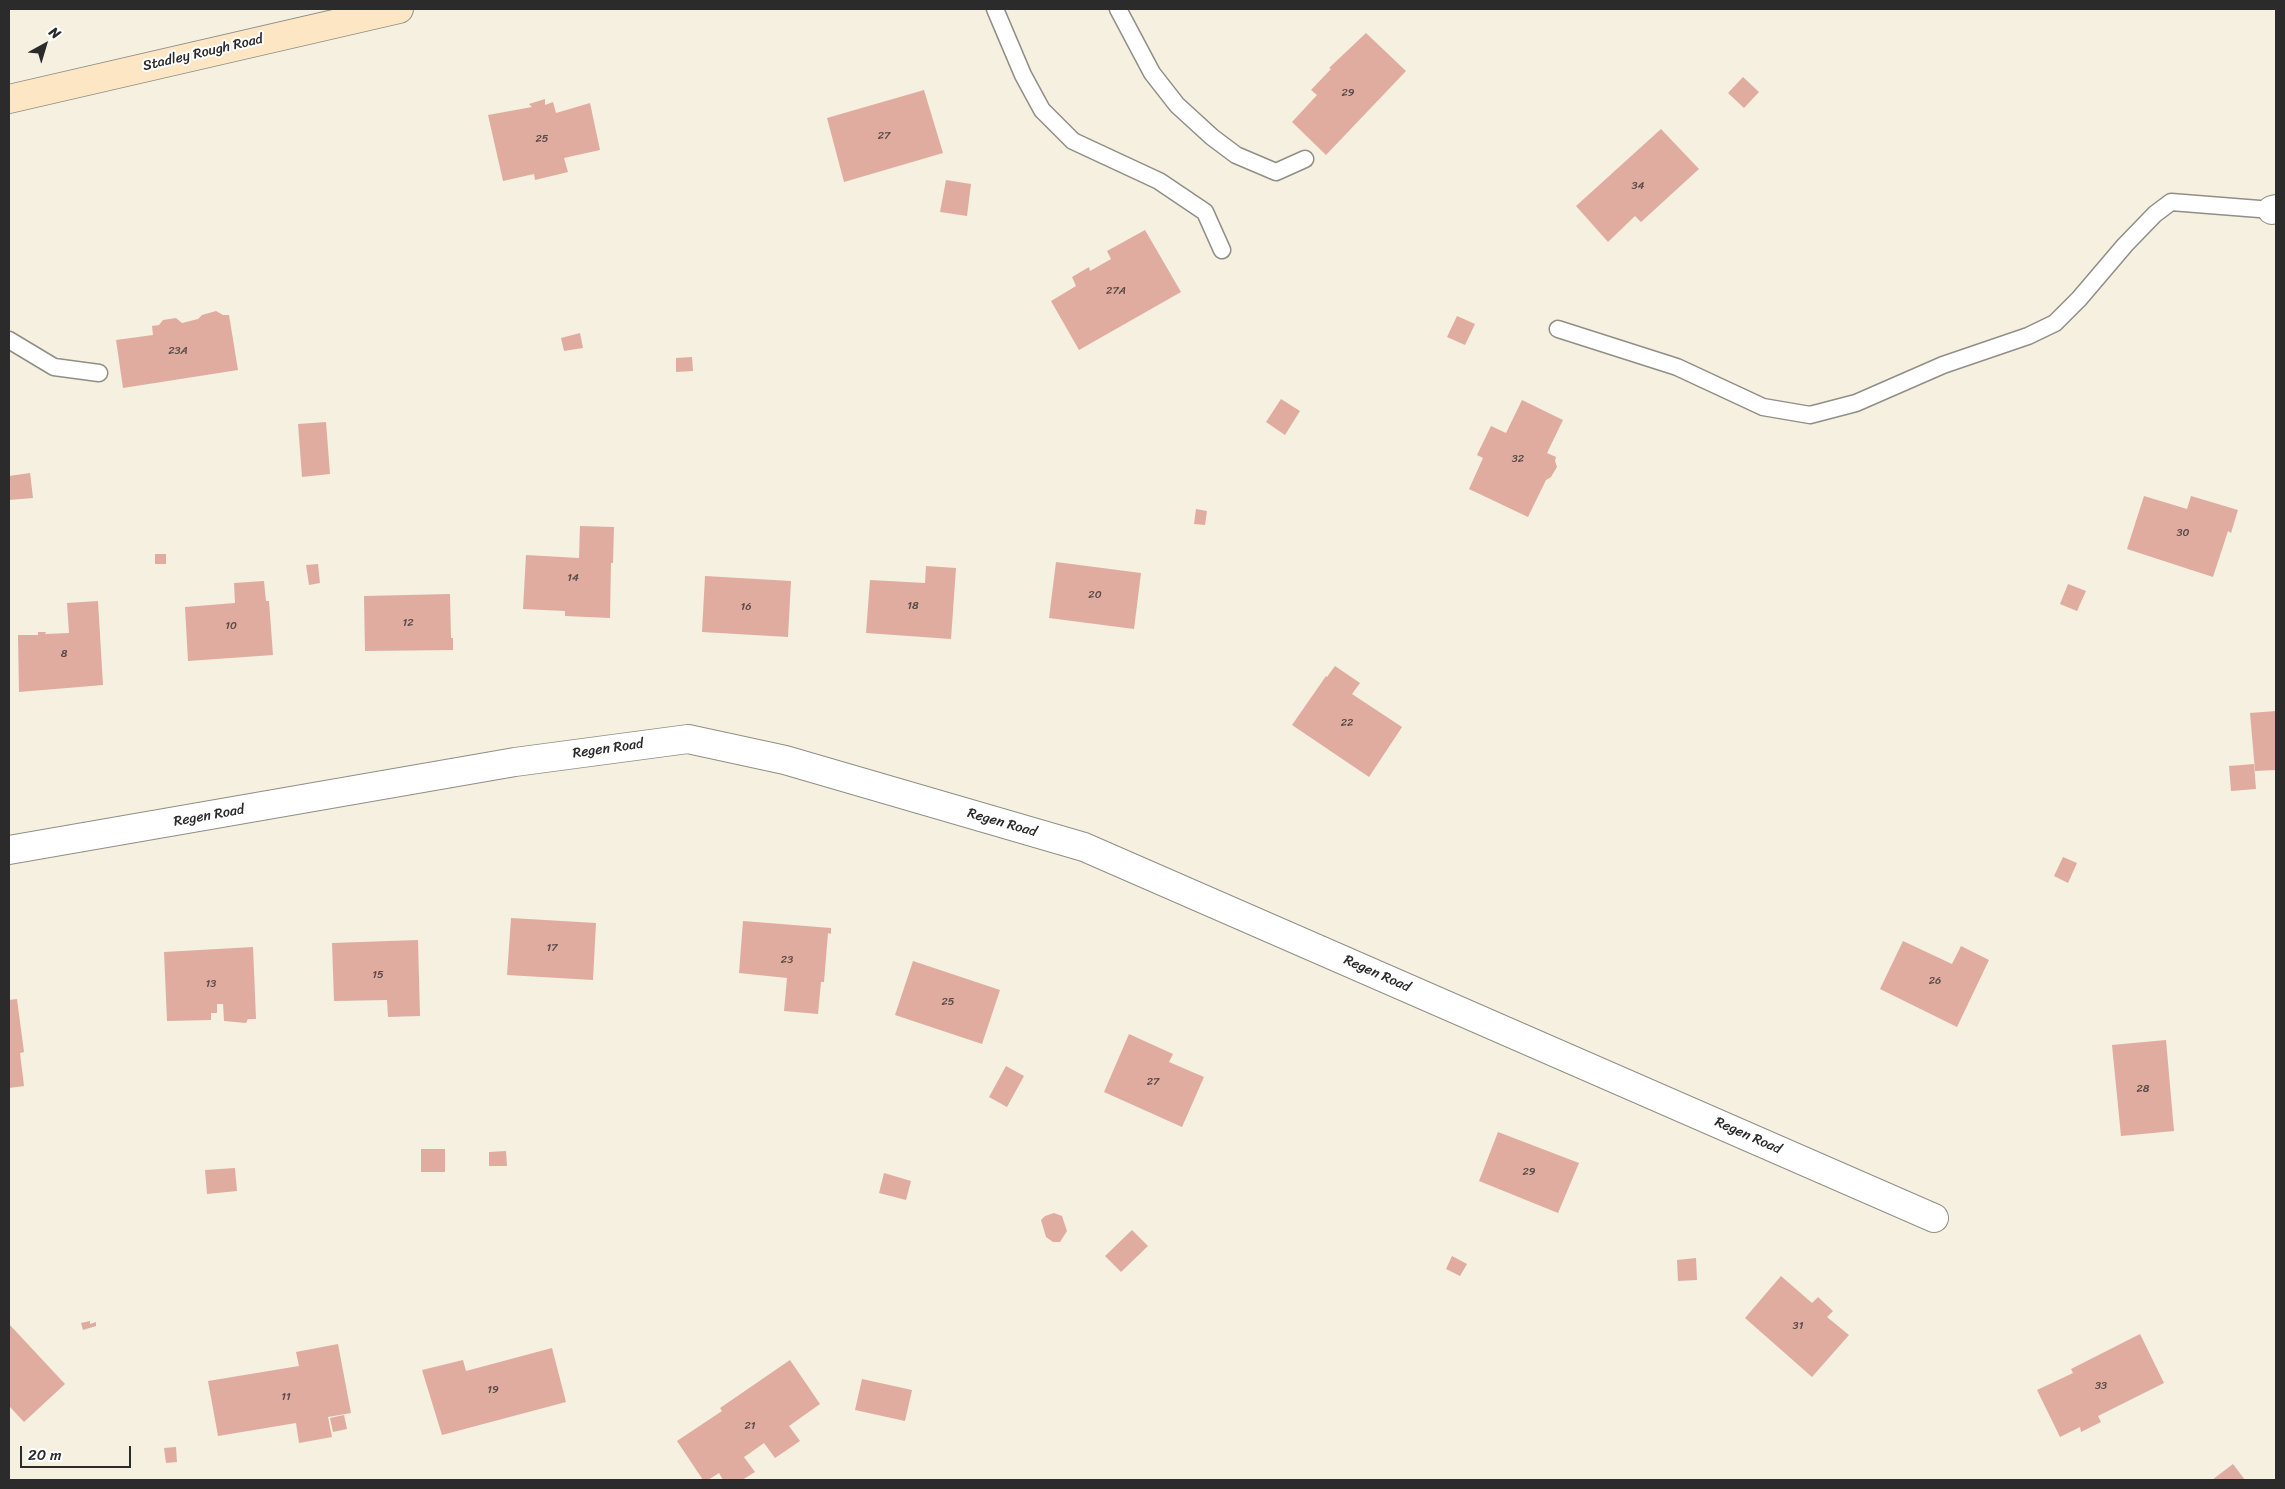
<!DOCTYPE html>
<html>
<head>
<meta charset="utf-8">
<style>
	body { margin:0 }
	#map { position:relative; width:2285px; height:1489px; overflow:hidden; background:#f5f0e0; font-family:Sriracha,sans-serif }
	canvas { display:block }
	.frame { position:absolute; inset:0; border:10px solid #2b2b2b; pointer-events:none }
	.north { position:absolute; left:20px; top:20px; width:50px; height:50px; -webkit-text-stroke:4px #fff; paint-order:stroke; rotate:39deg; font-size:14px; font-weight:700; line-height:20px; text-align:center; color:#2b2b2b }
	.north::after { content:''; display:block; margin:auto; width:18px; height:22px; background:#2b2b2b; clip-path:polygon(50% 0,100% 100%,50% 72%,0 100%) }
	.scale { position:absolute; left:20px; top:1446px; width:111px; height:22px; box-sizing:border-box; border:2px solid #2b2b2b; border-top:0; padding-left:6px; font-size:15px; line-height:18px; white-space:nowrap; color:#2b2b2b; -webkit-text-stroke:4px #fff; paint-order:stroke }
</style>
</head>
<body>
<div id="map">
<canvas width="2285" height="1489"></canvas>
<div class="frame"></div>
<div class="north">N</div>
<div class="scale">20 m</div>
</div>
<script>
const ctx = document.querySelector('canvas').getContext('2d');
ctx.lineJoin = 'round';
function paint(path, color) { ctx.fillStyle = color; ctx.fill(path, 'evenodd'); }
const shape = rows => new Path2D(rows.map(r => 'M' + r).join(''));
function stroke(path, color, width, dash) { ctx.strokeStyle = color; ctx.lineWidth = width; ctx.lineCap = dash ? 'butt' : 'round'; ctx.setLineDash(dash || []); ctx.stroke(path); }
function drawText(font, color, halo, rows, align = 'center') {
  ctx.font = font + ' Sriracha,sans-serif'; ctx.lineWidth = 4; ctx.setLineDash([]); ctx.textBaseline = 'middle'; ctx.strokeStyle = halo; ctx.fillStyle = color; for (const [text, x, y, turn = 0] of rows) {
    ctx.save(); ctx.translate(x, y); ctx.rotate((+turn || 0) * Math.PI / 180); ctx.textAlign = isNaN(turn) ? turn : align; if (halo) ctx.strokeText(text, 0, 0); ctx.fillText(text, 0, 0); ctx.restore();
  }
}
paint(shape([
	[1366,33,1406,71,1326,155,1292,122,1317,95,1311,90,1331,69,1329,68],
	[1743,77,1759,92,1744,108,1728,93],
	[924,90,943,153,844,182,827,118],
	[545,99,545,105,553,102,556,113,590,103,600,150,564,158,568,172,535,180,534,174,503,181,488,115,532,107,529,104],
	[1661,129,1699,169,1641,222,1635,216,1608,242,1576,206],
	[946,180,971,184,967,216,940,212],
	[1145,230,1181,292,1079,350,1051,301,1076,286,1072,277,1089,267,1090,271,1111,259,1107,251],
	[216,311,223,315,229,315,238,370,123,388,116,340,153,335,152,326,159,325,163,320,176,318,182,323,198,319,202,315],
	[1457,316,1475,324,1465,345,1447,337],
	[580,333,583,348,564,351,561,338],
	[692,357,693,371,676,372,676,358],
	[1281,399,1300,411,1285,435,1266,422],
	[1522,400,1563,420,1547,453,1556,457,1555,461,1557,467,1551,477,1546,480,1528,517,1469,489,1483,458,1477,455,1491,426,1506,433],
	[326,422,330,474,302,477,298,424],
	[30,473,33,498,9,500,9,476],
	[2144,496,2187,509,2191,496,2238,510,2231,533,2228,531,2213,577,2127,549],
	[1196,509,1207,511,1205,525,1194,524],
	[580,526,614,527,613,563,611,563,610,618,565,616,565,611,523,609,526,555,579,558],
	[155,554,166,554,166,564,155,564],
	[1056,562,1141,573,1134,629,1049,618],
	[318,564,320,583,309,585,306,565],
	[926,566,956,568,951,639,866,633,870,580,925,583],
	[705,576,791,581,788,637,702,632],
	[264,581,266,601,269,601,273,655,188,661,185,607,235,603,234,583],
	[2068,584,2086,591,2077,611,2060,604],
	[450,594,451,638,453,638,453,650,365,651,364,596],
	[98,601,103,685,19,692,18,635,38,635,38,632,46,632,45,634,69,633,67,603],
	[1335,666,1360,683,1352,694,1402,727,1369,777,1292,725,1326,676,1327,677],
	[2276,711,2276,770,2255,771,2250,713],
	[2254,764,2256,789,2231,791,2229,766],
	[2063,857,2077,863,2068,883,2054,876],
	[511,918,596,923,593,980,507,975],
	[743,921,831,928,831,934,828,933,824,982,821,982,818,1014,784,1011,787,978,739,973],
	[418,940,420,1016,388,1017,387,1000,334,1001,332,943],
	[1903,941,1952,964,1961,946,1989,960,1957,1027,1880,989],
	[253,947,256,1019,248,1019,246,1023,224,1021,223,1004,217,1004,217,1013,211,1013,211,1020,167,1021,164,952],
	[913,961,1000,990,982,1044,895,1015],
	[17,999,24,1052,20,1053,24,1086,9,1088,9,1000],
	[1129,1034,1173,1054,1169,1062,1204,1077,1182,1127,1104,1092],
	[2166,1040,2174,1131,2121,1136,2112,1045],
	[1006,1066,1024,1076,1007,1107,989,1097],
	[1498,1132,1579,1163,1558,1213,1479,1181],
	[421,1149,445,1149,445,1172,421,1172],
	[506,1151,507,1166,489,1166,489,1152],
	[235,1168,237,1191,207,1194,205,1170],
	[884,1173,911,1181,906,1200,879,1193],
	[1054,1213,1062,1216,1067,1231,1060,1242,1053,1242,1046,1237,1041,1220,1045,1216],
	[1132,1230,1148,1246,1121,1272,1105,1256],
	[1452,1256,1467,1264,1460,1276,1446,1269],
	[1696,1258,1697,1280,1678,1281,1677,1260],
	[1781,1276,1812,1303,1818,1297,1833,1311,1827,1317,1849,1335,1812,1377,1745,1318],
	[90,1321,90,1324,96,1322,96,1326,83,1330,81,1323],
	[9,1324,65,1384,24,1422,9,1406],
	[2140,1334,2164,1383,2098,1416,2101,1422,2081,1432,2080,1427,2060,1437,2037,1390,2073,1373,2071,1369],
	[338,1344,351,1413,328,1417,332,1437,299,1443,296,1423,218,1436,208,1381,299,1366,296,1352],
	[552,1348,566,1402,442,1435,422,1370,463,1360,466,1371],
	[790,1360,820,1404,789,1426,800,1441,775,1458,764,1443,750,1453,744,1457,755,1472,742,1480,723,1480,719,1473,708,1480,703,1480,677,1441,722,1411,720,1408],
	[862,1379,912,1390,905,1421,855,1410],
	[344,1415,347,1429,333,1432,330,1418],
	[176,1447,177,1462,166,1463,164,1448],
	[2233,1464,2245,1480,2212,1480]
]), '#e0ac9f');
const lane = shape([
	[995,9,1023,75,1042,110,1073,141,1159,181,1205,212,1222,250],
	[1118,9,1152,73,1177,105,1212,137,1236,155,1276,172,1305,159],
	[1558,329,1677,367,1763,407,1810,415,1856,403,1943,365,2028,336,2055,323,2079,299,2125,245,2155,214,2171,202,2272,210],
	[9,340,54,367,99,373]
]);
const street = shape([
	[2272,210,2276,209],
	[9,850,515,762,688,739,785,760,1084,847,1934,1218]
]);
const secondary = shape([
	[9,99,399,9]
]);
stroke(lane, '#908e86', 19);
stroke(street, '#908e86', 30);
stroke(secondary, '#908e86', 30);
stroke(lane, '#fff', 16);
stroke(street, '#fff', 28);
stroke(secondary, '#fce6c4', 28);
drawText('11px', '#584b48', null, [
	["29",1348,93],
	["27",884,136],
	["25",542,139],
	["34",1638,186],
	["27A",1116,291],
	["23A",178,351],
	["32",1518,459],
	["30",2183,533],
	["14",573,578],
	["20",1095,595],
	["18",913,606],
	["16",746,607],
	["12",408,623],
	["10",231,626],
	["8",64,654],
	["22",1347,723],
	["17",552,948],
	["23",787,960],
	["15",378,975],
	["26",1935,981],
	["13",211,984],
	["25",948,1002],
	["27",1153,1082],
	["28",2143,1089],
	["29",1529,1172],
	["31",1798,1326],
	["33",2101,1386],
	["19",493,1390],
	["11",286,1397],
	["21",750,1426]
]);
drawText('14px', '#2b2b2b', '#fff', [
	["Stadley Rough Road",203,53,-13],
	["Regen Road",608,749,-8],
	["Regen Road",209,816,-10],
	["Regen Road",1002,823,16],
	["Regen Road",1377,974,24],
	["Regen Road",1748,1136,24]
]);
</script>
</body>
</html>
